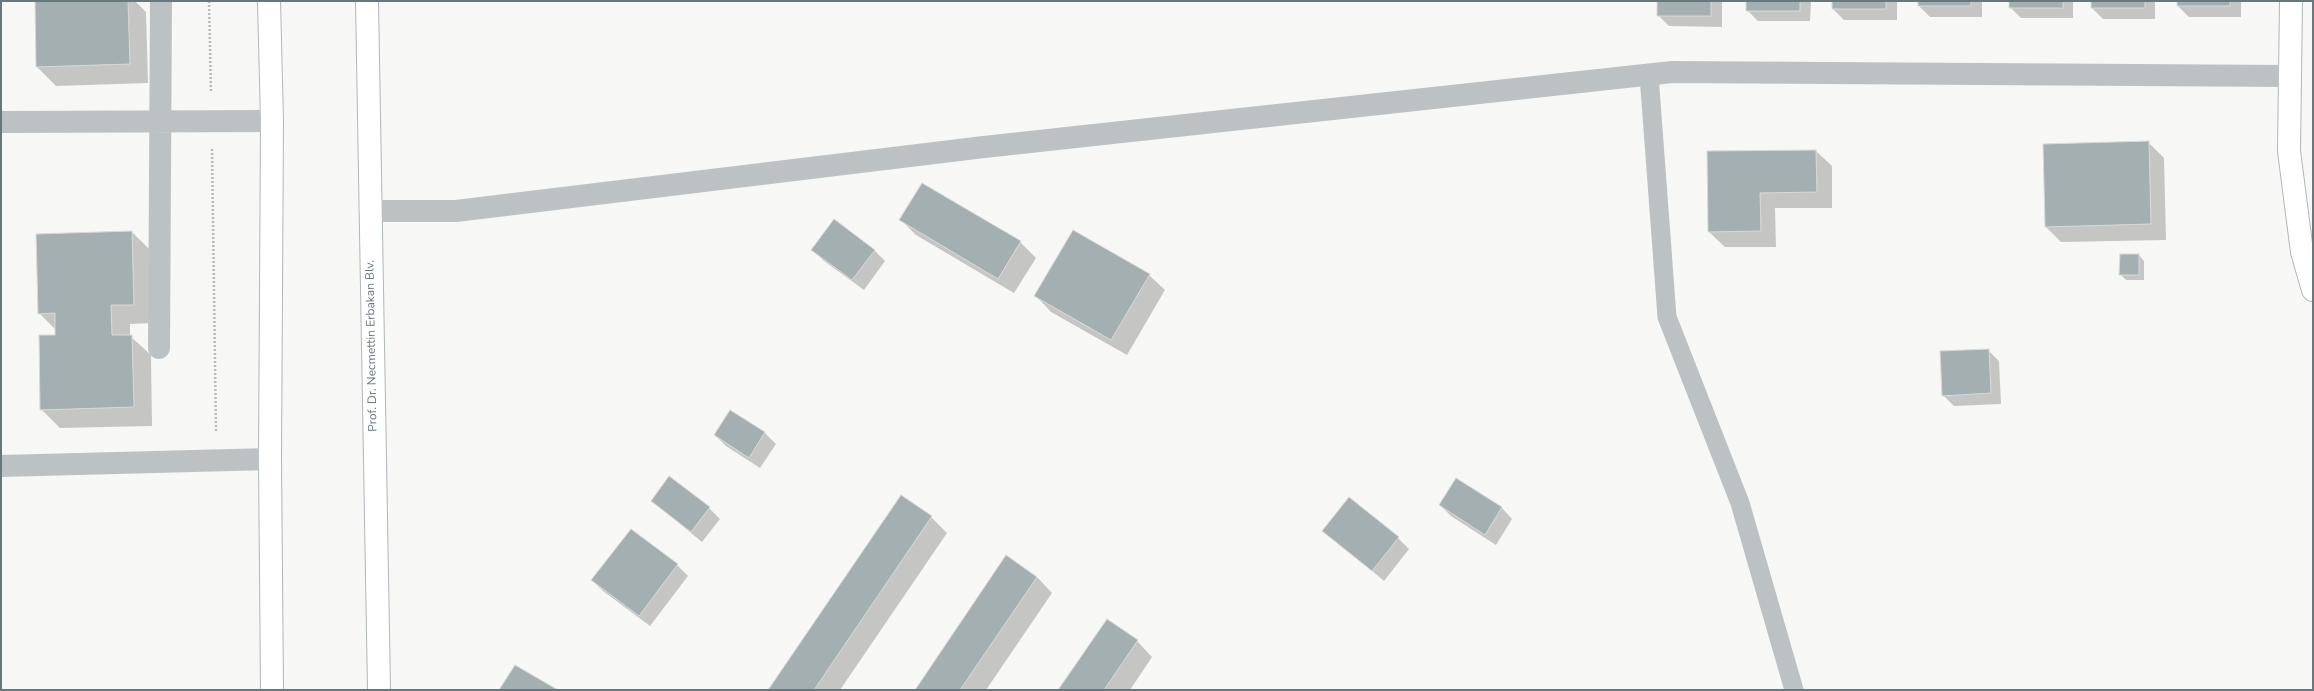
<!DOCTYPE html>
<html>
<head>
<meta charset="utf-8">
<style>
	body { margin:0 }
	#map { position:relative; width:2314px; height:691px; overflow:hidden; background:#f7f7f5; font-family:"Nunito Sans",sans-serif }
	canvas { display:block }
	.frame { position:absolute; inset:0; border:2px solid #65787d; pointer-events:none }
</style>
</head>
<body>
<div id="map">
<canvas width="2314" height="691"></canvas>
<div class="frame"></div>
</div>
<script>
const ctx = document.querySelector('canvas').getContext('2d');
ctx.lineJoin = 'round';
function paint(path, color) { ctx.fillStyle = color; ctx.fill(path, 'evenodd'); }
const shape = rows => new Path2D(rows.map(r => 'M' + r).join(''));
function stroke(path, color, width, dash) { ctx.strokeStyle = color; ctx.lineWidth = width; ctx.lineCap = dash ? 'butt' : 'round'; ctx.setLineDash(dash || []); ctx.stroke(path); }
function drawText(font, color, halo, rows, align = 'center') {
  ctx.font = font + ' "Nunito Sans",sans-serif'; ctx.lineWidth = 4; ctx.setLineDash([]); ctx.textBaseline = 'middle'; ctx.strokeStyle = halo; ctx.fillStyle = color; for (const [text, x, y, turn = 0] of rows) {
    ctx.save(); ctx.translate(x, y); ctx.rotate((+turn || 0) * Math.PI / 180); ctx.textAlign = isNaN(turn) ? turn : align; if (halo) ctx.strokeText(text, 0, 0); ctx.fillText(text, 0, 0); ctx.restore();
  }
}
paint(shape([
	[36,1,135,1,146,12,148,83,56,86,37,67],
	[1658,1,1722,1,1722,27,1669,26,1658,15],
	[1747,1,1811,1,1810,21,1758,21,1747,10],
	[1833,1,1897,1,1897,20,1844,20,1833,9],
	[1919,1,1982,1,1982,17,1930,17,1919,6],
	[2010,1,2073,1,2073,18,2021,18,2010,7],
	[2092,1,2155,1,2155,19,2103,19,2092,8],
	[2178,1,2241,1,2241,17,2189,17,2178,6],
	[2148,142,2164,158,2166,240,2061,242,2046,227],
	[1816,151,1832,166,1832,208,1775,208,1776,247,1725,247,1709,232,1708,152],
	[901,220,1020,242,1036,258,1014,293,916,235],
	[132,232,151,251,153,323,130,324,130,336,151,355,152,426,60,428,41,409,56,330,39,313],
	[813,250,875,251,885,261,864,290,824,261],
	[2139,255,2144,261,2144,280,2126,280,2120,274],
	[1149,275,1165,290,1127,355,1051,312,1036,296],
	[1988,350,1999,361,2001,404,1954,406,1943,395],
	[731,411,765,433,776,444,760,468,726,446,715,435],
	[1456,480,1502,508,1512,519,1496,545,1451,516,1440,505],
	[652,501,709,508,720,519,702,542],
	[931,517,947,533,840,690,769,690],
	[1324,530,1398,538,1409,549,1384,581],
	[677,565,688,576,650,626,603,591,592,580],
	[1037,577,1052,593,986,690,916,690],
	[1137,641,1152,657,1130,690,1060,690]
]), '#0003');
const building = shape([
	[35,1,128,1,130,64,36,67,35,1],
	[1657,1,1711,1,1711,16,1657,16,1657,1],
	[1746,1,1800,1,1800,11,1746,11,1746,1],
	[1832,1,1886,1,1886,9,1832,9,1832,1],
	[1918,1,1971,1,1971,6,1918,6,1918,1],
	[2009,1,2063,1,2063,8,2009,8,2009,1],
	[2091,1,2145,1,2145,8,2091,8,2091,1],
	[2177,1,2230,1,2230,6,2177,6,2177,1],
	[2149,141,2151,224,2045,227,2043,144,2149,141],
	[1816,150,1817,192,1760,193,1761,231,1708,232,1707,151,1816,150],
	[922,183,1021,241,998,279,899,220,922,183],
	[834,219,875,250,852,280,811,250,834,219],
	[1073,230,1150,274,1111,340,1034,296,1073,230],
	[132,231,134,305,111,305,112,335,132,335,134,407,40,410,39,335,55,335,55,313,38,314,36,234,132,231],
	[2120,254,2139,254,2139,275,2119,275,2120,254],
	[1989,349,1991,393,1942,396,1940,351,1989,349],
	[730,410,765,432,749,458,714,435,730,410],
	[669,476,710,507,691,532,651,501,669,476],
	[1456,478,1502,507,1485,535,1439,505,1456,478],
	[901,495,932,516,814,690,768,690,901,495],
	[1349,497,1399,537,1372,571,1322,531,1349,497],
	[631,529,678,564,639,616,591,580,631,529],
	[1006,555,1037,577,960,690,915,690,1006,555],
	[1107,619,1138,640,1104,690,1058,690,1107,619],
	[515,665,558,690,499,690,515,665]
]);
paint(building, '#a4afb1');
stroke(building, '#d9d9d7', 1);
const secondary = shape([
	[2291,1,2289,151,2302,252,2313,290]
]);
const primary = shape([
	[269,1,272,121,270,459,272,690],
	[367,1,379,690]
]);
stroke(secondary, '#afb7b9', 24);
stroke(primary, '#b0b7b9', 24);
stroke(shape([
	[209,1,211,92],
	[212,149,216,432]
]), '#b7bbbd', 2.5, [2, 2]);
stroke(shape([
	[1649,75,1667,317,1740,503,1794,690]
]), '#bcc2c4', 19);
stroke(shape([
	[1,122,272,121],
	[370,211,456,211,984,147,1672,72,2290,76],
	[159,348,161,1],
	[1,466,270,459]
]), '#bcc2c4', 22);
stroke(secondary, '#fff', 22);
stroke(primary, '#fff', 22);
drawText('12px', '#65787d', '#fff', [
	["Prof. Dr. Necmettin Erbakan Blv.",372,346,-91]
]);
</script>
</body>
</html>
